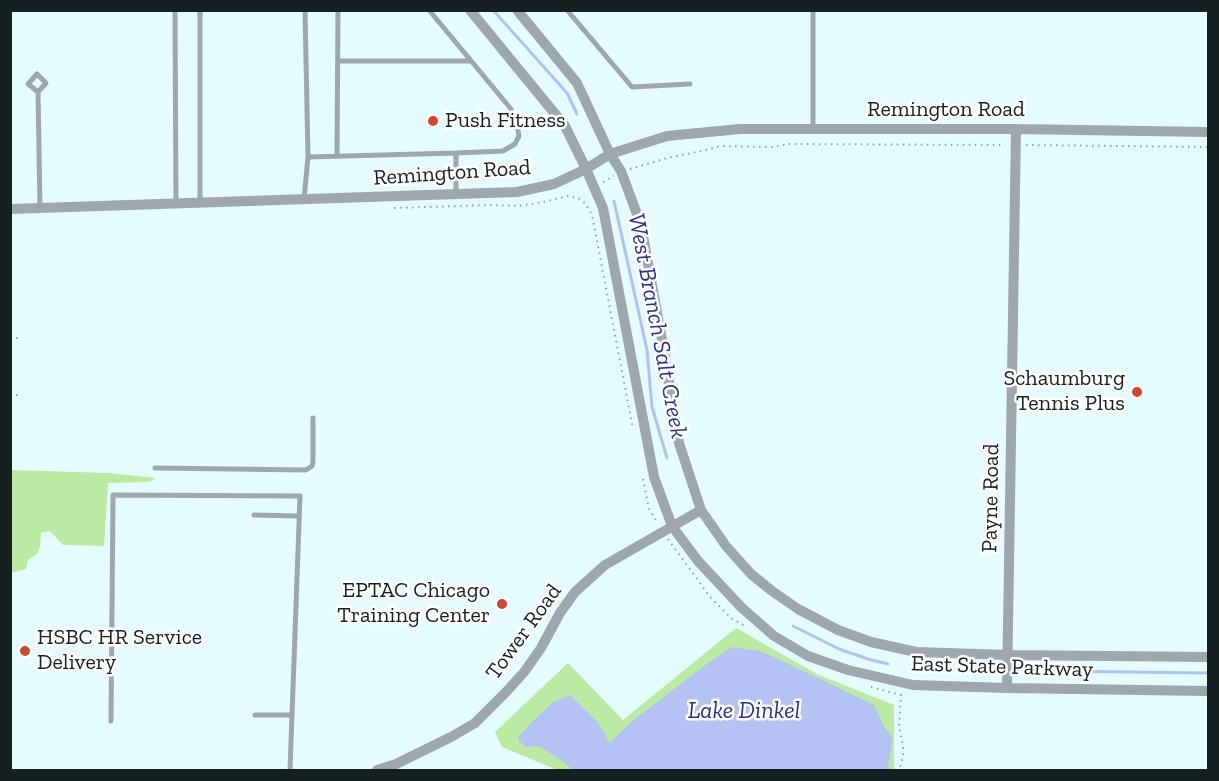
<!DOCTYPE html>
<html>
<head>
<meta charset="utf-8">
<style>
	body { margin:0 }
	#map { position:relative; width:1219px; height:781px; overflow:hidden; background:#e4fcfe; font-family:"Zilla Slab",serif }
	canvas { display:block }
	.frame { position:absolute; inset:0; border:12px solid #152021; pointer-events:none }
</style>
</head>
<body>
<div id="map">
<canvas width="1219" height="781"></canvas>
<div class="frame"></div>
</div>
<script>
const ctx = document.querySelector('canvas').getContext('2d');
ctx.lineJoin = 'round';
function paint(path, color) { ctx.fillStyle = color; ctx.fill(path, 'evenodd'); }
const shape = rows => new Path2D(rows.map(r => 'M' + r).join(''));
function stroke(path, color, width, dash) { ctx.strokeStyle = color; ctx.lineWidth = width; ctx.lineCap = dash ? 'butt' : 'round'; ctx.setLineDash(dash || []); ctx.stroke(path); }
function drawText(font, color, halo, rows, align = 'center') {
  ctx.font = font + ' "Zilla Slab",serif'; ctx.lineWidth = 5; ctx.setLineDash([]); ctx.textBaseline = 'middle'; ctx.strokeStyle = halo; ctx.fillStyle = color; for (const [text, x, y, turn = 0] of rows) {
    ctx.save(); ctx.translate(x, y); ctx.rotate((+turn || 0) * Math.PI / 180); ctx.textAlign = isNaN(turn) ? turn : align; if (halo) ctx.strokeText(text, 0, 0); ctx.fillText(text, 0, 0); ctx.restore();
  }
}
paint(shape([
	[11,470,108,473,156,478,150,482,108,483,104,546,63,545,50,531,41,533,40,547,37,554,28,560,26,569,11,573],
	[736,628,817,674,894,705,894,770,557,770,502,747,495,732,568,663,623,720]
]), '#bbeaa2');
paint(shape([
	[732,647,759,651,772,656,874,705,884,727,892,736,890,759,888,763,889,770,573,770,561,760,539,746,526,747,518,740,519,736,533,721,553,702,570,695,597,721,610,743,630,723,704,666]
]), '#b4c2f3');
stroke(shape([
	[493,10,567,93,577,114],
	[614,201,647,350,652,407,667,458],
	[793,626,839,649,868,659,888,664],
	[1048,671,1208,673]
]), '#b4c2f3', 3);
stroke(shape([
	[1026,145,1208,147],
	[630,169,667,158,702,151,721,146,772,147,789,144,1005,145],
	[603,182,614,176],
	[394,208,490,205,519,206,543,202,568,196,578,198,586,204,592,215,633,429],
	[10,338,18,338],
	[10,395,18,395],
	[643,479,649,509,658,524],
	[668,539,710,597,731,618,745,626],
	[871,687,901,695,899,727,903,746,903,757,899,770]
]), '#91a4a5', 2, [1.5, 4.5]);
stroke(shape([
	[175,10,176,203],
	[429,10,511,109,517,125,519,136,515,144,503,151,456,153,456,194],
	[567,10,632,87,690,84],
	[338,61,471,61],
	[38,92,28,84,37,74,46,83,38,92,40,208],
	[813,129,813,10],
	[337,156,338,10],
	[308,157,456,153],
	[304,199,308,157,305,10],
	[200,202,200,10],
	[155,468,306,470,312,466,313,462,313,418],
	[254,515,299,516],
	[255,715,291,715],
	[111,721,113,495,300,496,290,770]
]), '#9da7ad', 5);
stroke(shape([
	[470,10,565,126,586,169,603,208,654,477,672,526,698,561,741,607,774,636,808,656,848,670,913,685,1007,688,1208,691],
	[517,10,577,83,610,154,621,171,641,225,662,340,679,443,701,510,726,546,751,574,772,591,798,609,838,630,871,642,916,652,1008,655,1208,657],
	[10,209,517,192,554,184,586,169,610,154,667,136,740,129,1016,129,1208,132],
	[1007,688,1016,129],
	[377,770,396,764,451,737,475,723,507,691,525,671,541,648,560,613,575,592,605,565,701,510]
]), '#9da7ad', 10);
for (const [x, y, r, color] of [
	[433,121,6,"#d0452d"],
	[1137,392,6,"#d0452d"],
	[502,604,6,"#d0452d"],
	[25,651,6,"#d0452d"]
]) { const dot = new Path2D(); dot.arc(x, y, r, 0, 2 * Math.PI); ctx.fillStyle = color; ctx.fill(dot); stroke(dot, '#fff', 2); }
drawText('22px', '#152021', '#fff', [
	["Remington Road",946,110],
	["Remington Road",452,173,-4],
	["Payne Road",991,498,-89],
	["Tower Road",524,632,-54],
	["East State Parkway",1002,667,2]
]);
drawText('22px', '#152021', '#fff', [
	["Push Fitness",445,121],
	["Schaumburg",1125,379,"right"],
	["Tennis Plus",1125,404,"right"],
	["EPTAC Chicago",490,591,"right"],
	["Training Center",490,616,"right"],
	["HSBC HR Service",37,638],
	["Delivery",37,663]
], 'left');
drawText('italic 24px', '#28328c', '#fff', [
	["West Branch Salt Creek",657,326,79],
	["Lake Dinkel",744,711]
]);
</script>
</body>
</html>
